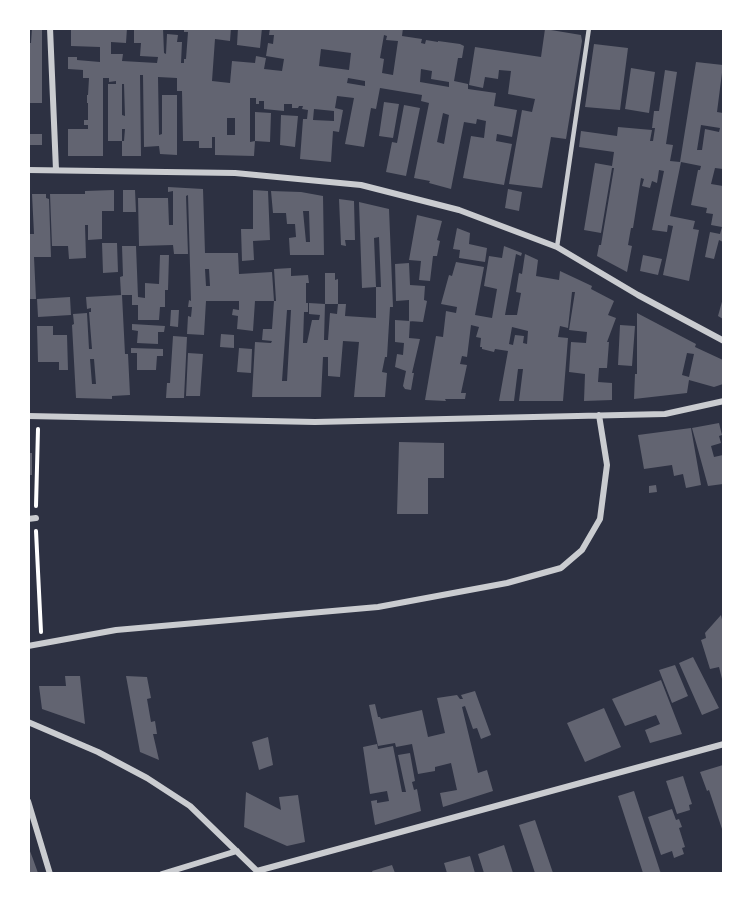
<!DOCTYPE html>
<html>
<head>
<meta charset="utf-8">
<style>
	body { margin:0 }
	#map { position:relative; width:752px; height:902px; overflow:hidden; background:#2d3142; font-family:"Titillium Web",sans-serif }
	canvas { display:block }
	.frame { position:absolute; inset:0; border:30px solid #fff; pointer-events:none }
</style>
</head>
<body>
<div id="map">
<canvas width="752" height="902"></canvas>
<div class="frame"></div>
</div>
<script>
const ctx = document.querySelector('canvas').getContext('2d');
ctx.lineJoin = 'round';
function paint(path, color) { ctx.fillStyle = color; ctx.fill(path, 'evenodd'); }
const shape = rows => new Path2D(rows.map(r => 'M' + r).join(''));
function stroke(path, color, width, dash) { ctx.strokeStyle = color; ctx.lineWidth = width; ctx.lineCap = dash ? 'butt' : 'round'; ctx.setLineDash(dash || []); ctx.stroke(path); }
paint(shape([
	[32,28,42,28,42,103,28,103,28,43,31,43],
	[71,28,127,28,126,43,111,42,111,54,123,54,122,61,157,63,158,57,140,56,141,43,134,43,134,28,163,28,164,53,166,54,167,34,178,35,177,42,182,42,181,63,184,63,184,59,186,59,188,32,184,32,184,28,231,28,230,41,215,39,212,81,230,83,232,61,255,63,256,56,266,58,264,69,282,71,284,59,266,56,268,43,273,44,274,35,269,35,270,28,403,28,402,36,422,39,421,43,425,44,426,40,438,42,438,41,460,44,464,46,462,58,458,58,454,81,468,84,468,89,496,93,494,106,517,110,512,137,497,134,496,141,512,144,504,185,463,178,471,136,484,138,486,121,477,119,476,124,464,122,451,189,429,183,430,181,414,178,429,103,421,101,422,95,380,88,376,109,371,108,364,147,345,144,354,98,337,96,335,108,343,110,339,132,333,131,331,162,300,159,303,119,307,119,308,110,302,109,303,106,299,106,298,108,292,108,292,104,284,104,284,111,264,109,264,101,259,101,259,104,256,104,256,98,250,98,250,142,255,141,255,112,271,113,270,142,255,141,254,156,215,155,215,137,212,137,212,148,199,148,199,141,183,141,182,91,177,91,177,78,158,77,159,135,162,134,162,95,177,95,177,155,160,154,159,146,144,147,143,75,140,75,141,154,141,156,122,156,122,141,124,141,125,129,122,129,122,141,108,141,108,84,116,84,116,81,109,82,109,78,103,78,103,156,68,156,68,129,88,129,88,125,84,125,84,120,88,120,88,103,87,103,87,95,88,95,89,78,83,78,83,70,68,69,68,57,77,57,77,60,100,62,100,47,71,46],
	[384,35,387,36,386,40,398,41,393,75,382,73,384,59,380,58],
	[321,49,351,53,349,70,319,66],
	[421,69,432,71,431,79,449,82,449,87,420,82],
	[348,78,365,81,365,86,347,83],
	[122,84,124,84,125,116,122,115],
	[314,109,334,111,334,121,313,120],
	[443,113,449,115,444,144,437,142],
	[227,118,235,118,235,135,227,135],
	[238,28,262,28,260,48,237,45],
	[545,29,581,35,582,41,566,139,551,137,542,188,509,184,522,110,532,112,535,99,508,94,511,71,499,70,498,79,485,77,483,88,469,85,475,47,541,57],
	[594,44,628,48,620,110,585,107],
	[696,62,723,65,717,112,723,113,723,169,715,168,711,184,723,186,723,242,719,240,714,259,705,257,710,232,720,234,722,227,711,225,713,214,706,213,707,208,691,205,698,170,700,170,701,166,681,162,670,216,695,221,693,229,699,230,689,281,663,275,673,226,668,225,667,232,652,230,664,171,659,170,657,183,652,181,650,188,642,186,644,179,641,178,633,228,631,228,628,245,632,246,627,272,597,256,599,245,601,245,614,168,612,168,601,233,584,230,595,163,612,166,614,152,579,147,581,131,617,136,618,127,652,130,650,141,653,141,655,128,652,128,654,111,659,111,665,70,677,72,666,144,673,145,670,161,680,162],
	[701,125,720,128,719,132,705,129,702,150,697,150],
	[631,68,655,72,649,113,625,109],
	[384,102,399,104,393,138,379,136],
	[404,105,420,108,406,176,386,172,392,142,397,143],
	[281,115,298,116,295,147,280,145],
	[28,134,42,134,42,145,28,145],
	[168,187,203,189,205,253,238,253,239,274,272,272,274,301,255,301,253,331,237,329,238,316,232,315,233,309,239,310,239,301,206,301,204,335,187,334,188,316,191,317,192,307,188,307,189,300,191,301,188,195,186,196,188,254,174,254,173,245,139,246,138,198,168,198,169,225,173,225,173,191,168,192],
	[205,269,209,269,210,286,206,286],
	[508,189,522,192,519,211,505,208],
	[114,190,114,211,102,211,102,239,88,240,88,225,85,225,86,258,69,259,68,246,52,246,50,194,85,194,85,191],
	[123,190,135,190,136,212,123,212],
	[253,190,268,191,270,240,253,241,254,260,242,261,241,229,253,229],
	[271,191,301,192,323,196,324,255,290,255,289,238,296,237,295,224,287,224,286,213,273,213],
	[303,211,309,211,310,242,306,242],
	[32,194,46,194,46,198,49,199,51,257,34,257,36,299,28,299,28,234,34,234],
	[339,199,354,201,355,240,345,240,346,246,341,245],
	[359,202,389,209,393,307,390,307,387,357,385,357,382,372,387,373,385,397,354,397,359,342,343,341,340,377,328,376,328,357,323,357,321,397,252,397,255,342,271,343,272,341,262,340,263,329,272,329,274,301,276,301,274,269,291,268,291,276,308,275,309,283,306,283,306,303,308,303,308,312,304,312,303,343,307,343,312,320,319,320,320,315,309,314,309,303,325,304,324,340,328,340,330,313,337,314,338,304,325,304,325,273,335,273,335,280,338,279,338,304,346,304,345,316,376,318,376,287,381,287,379,237,374,238,376,287,362,288],
	[287,310,291,310,287,381,282,381],
	[417,215,442,221,437,240,440,241,437,256,433,256,430,281,419,280,421,261,409,260],
	[457,228,470,233,469,244,487,248,485,262,459,258,460,250,453,249],
	[102,243,117,243,118,272,103,273],
	[122,246,136,246,138,297,145,298,145,283,159,284,160,255,169,255,168,290,165,290,165,307,160,307,159,320,138,320,138,305,132,305,132,295,121,295,120,277,123,276],
	[504,246,522,253,521,256,516,254,505,315,517,315,521,293,516,292,519,273,522,274,525,254,538,260,536,276,559,280,560,271,592,286,591,289,614,301,608,315,616,318,607,342,609,342,607,368,599,368,598,382,612,383,612,400,584,401,585,374,569,372,571,342,586,343,587,332,569,330,575,292,572,292,568,328,560,326,558,337,568,338,563,401,519,401,523,369,518,369,514,401,499,401,508,351,495,349,494,352,482,349,482,347,480,347,481,338,476,337,479,327,471,325,467,357,462,356,460,364,467,365,461,393,466,393,465,399,445,399,446,401,425,400,436,336,443,337,446,311,456,313,457,307,441,304,449,275,452,276,456,262,484,267,475,315,492,318,497,289,484,286,489,256,502,258],
	[512,327,528,331,527,344,523,343,524,336,515,335,513,345,509,344],
	[643,255,662,259,658,275,640,271],
	[409,263,410,285,425,286,424,300,427,301,423,322,409,321,409,300,396,301,395,264],
	[122,295,125,354,128,354,130,395,112,396,112,399,76,398,72,325,74,324,73,314,87,313,89,349,92,349,89,312,91,312,91,308,87,309,86,297],
	[90,359,94,359,96,384,92,384],
	[70,297,71,315,38,317,37,299],
	[723,298,723,319,718,316],
	[171,310,179,310,178,327,170,326],
	[637,313,696,344,695,347,723,360,723,384,714,387,689,380,687,393,634,399,635,374,637,374],
	[687,353,694,354,689,377,682,375],
	[395,320,410,321,409,338,420,339,412,373,414,373,411,390,405,389,403,386,406,371,395,367,397,354,403,355,404,343,395,342],
	[132,324,165,326,164,332,158,332,158,344,137,343,138,331,132,330],
	[620,325,635,326,632,366,618,365],
	[37,326,53,326,53,335,67,335,68,370,59,370,59,362,38,362],
	[221,334,234,335,234,348,220,347],
	[173,336,187,337,184,398,166,398,167,383,170,383],
	[131,348,163,349,163,356,157,356,156,370,137,370,137,353,131,353],
	[239,348,252,349,251,373,237,372],
	[188,353,203,354,200,396,186,396],
	[719,423,722,435,719,436,721,443,711,446,714,457,723,455,723,484,708,486,692,428],
	[691,428,701,485,686,488,683,474,674,476,672,465,644,469,638,435],
	[399,442,444,443,444,478,428,478,428,514,397,514],
	[28,453,32,453,32,475,28,475],
	[656,485,657,492,649,493,649,486],
	[721,615,723,624,723,683,719,667,710,669,701,640,706,638,705,633],
	[693,657,719,708,702,715,679,663],
	[675,665,688,696,672,703,659,670],
	[65,676,80,676,85,724,42,709,39,686,66,686],
	[126,676,147,677,151,698,147,699,151,722,155,721,157,734,153,734,159,760,140,752],
	[661,680,682,734,650,743,645,730,660,724,656,715,625,726,612,699],
	[475,691,491,735,481,739,477,728,473,729,465,706,462,707,478,773,487,770,493,791,443,807,440,793,457,790,451,763,435,767,435,771,418,774,412,744,396,747,395,743,378,746,369,705,375,704,378,717,380,717,381,719,422,710,428,737,445,733,437,698,457,695,460,699,463,699,461,695],
	[604,708,621,747,585,762,567,723],
	[268,737,273,765,259,770,252,742],
	[377,744,378,749,393,746,402,792,406,792,398,755,410,753,415,781,412,782,414,790,417,789,421,811,375,825,371,801,377,800,377,803,389,801,387,791,370,794,363,747],
	[723,765,723,832,709,790,707,791,700,772],
	[683,776,692,804,689,805,690,810,677,814,666,781],
	[634,791,660,871,661,873,643,873,618,796],
	[246,792,281,810,279,797,298,795,305,842,287,846,244,827],
	[672,809,676,820,679,819,682,827,679,828,685,847,682,848,684,854,674,858,672,851,661,855,648,817],
	[535,820,553,873,535,873,519,825],
	[504,845,513,873,484,873,478,854],
	[28,846,33,859,38,873,28,873],
	[470,856,475,873,447,873,444,863],
	[392,865,395,873,373,873,372,871]
]), '#626471');
stroke(shape([
	[36,506,38,429],
	[36,531,41,632]
]), '#fff', 4);
stroke(shape([
	[557,247,589,28]
]), '#caccd0', 4.5);
stroke(shape([
	[50,28,56,170],
	[28,170,235,173,361,185,459,210,557,247,638,295,724,341],
	[28,416,315,422,665,414,724,401],
	[28,519,36,518],
	[28,646,116,630,378,607,507,583,561,568,582,550,600,519,607,465,599,415],
	[28,722,98,752,147,778,190,806,259,873],
	[28,801,50,874],
	[257,871,724,744],
	[162,874,237,851]
]), '#caccd0', 6);
</script>
</body>
</html>
